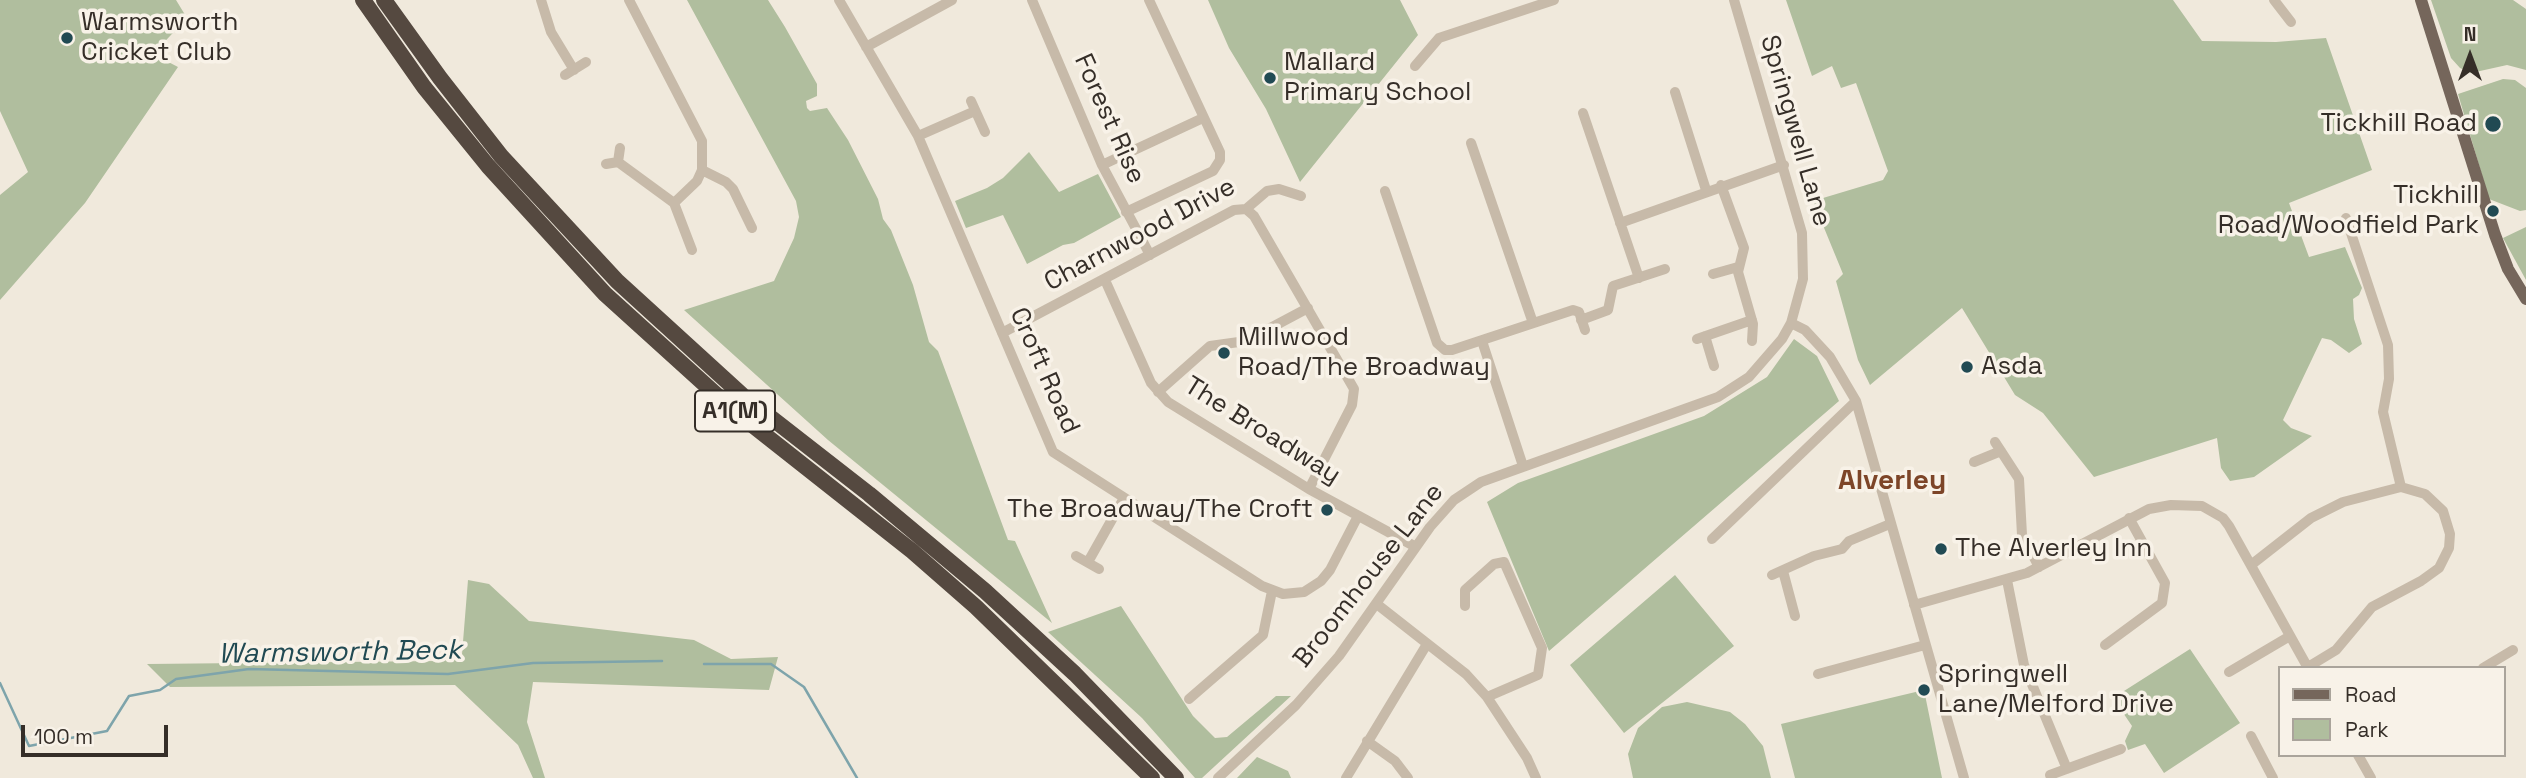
<!DOCTYPE html>
<html>
<head>
<meta charset="utf-8">
<style>
	body { margin:0 }
	#map { position:relative; width:2526px; height:778px; overflow:hidden; background:#f0e9dc; font-family:"Space Grotesk",sans-serif }
	canvas { display:block }
	.legend { position:absolute; left:2278px; top:666px; width:228px; height:91px; box-sizing:border-box; background:#f8f2e8; border:2px solid #aaa49b; margin:0; padding:9px 12px; list-style:none; font-size:21px; color:#352e28 }
	.legend li { display:flex; align-items:center; gap:14px; height:35px }
	.legend b { width:35px; border:2px solid #aaa49b }
	.north { position:absolute; left:2435px; top:21px; width:70px; height:70px; -webkit-text-stroke:5px #f8f2e8; paint-order:stroke; rotate:0deg; font-size:19px; font-weight:700; line-height:28px; text-align:center; color:#352e28 }
	.north::after { content:''; display:block; margin:auto; width:24px; height:32px; background:#352e28; clip-path:polygon(50% 0,100% 100%,50% 72%,0 100%) }
	.scale { position:absolute; left:21px; top:725px; width:147px; height:32px; box-sizing:border-box; border:4px solid #352e28; border-top:0; padding-left:9px; font-size:21px; line-height:24px; white-space:nowrap; color:#352e28; -webkit-text-stroke:5px #f8f2e8; paint-order:stroke }
</style>
</head>
<body>
<div id="map">
<canvas width="2526" height="778"></canvas>
<ul class="legend">
<li><b style="height:9px;background:#75665b"></b>Road</li>
<li><b style="height:19px;background:#b0be9e"></b>Park</li>
</ul>
<div class="north">N</div>
<div class="scale">100 m</div>
</div>
<script>
const ctx = document.querySelector('canvas').getContext('2d');
ctx.lineJoin = 'round';
function paint(path, color) { ctx.fillStyle = color; ctx.fill(path, 'evenodd'); }
const shape = rows => new Path2D(rows.map(r => 'M' + r).join(''));
function stroke(path, color, width, dash) { ctx.strokeStyle = color; ctx.lineWidth = width; ctx.lineCap = dash ? 'butt' : 'round'; ctx.setLineDash(dash || []); ctx.stroke(path); }
function drawText(font, color, halo, rows, align = 'center') {
  ctx.font = font + ' "Space Grotesk",sans-serif'; ctx.lineWidth = 7; ctx.setLineDash([]); ctx.textBaseline = 'middle'; ctx.strokeStyle = halo; ctx.fillStyle = color; for (const [text, x, y, turn = 0] of rows) {
    ctx.save(); ctx.translate(x, y); ctx.rotate((+turn || 0) * Math.PI / 180); ctx.textAlign = isNaN(turn) ? turn : align; if (halo) ctx.strokeText(text, 0, 0); ctx.fillText(text, 0, 0); ctx.restore();
  }
}
paint(shape([
	[0,0,176,0,187,18,153,54,178,67,85,203,0,300,0,195,28,172,0,111],
	[687,0,768,0,785,27,817,84,817,96,806,101,807,108,810,111,827,108,848,140,878,199,883,219,891,230,913,285,929,342,938,351,1008,540,1015,541,1052,623,828,440,684,310,774,281,794,238,799,217,796,201],
	[1208,0,1400,0,1418,35,1300,182,1266,109,1229,48],
	[1786,0,2173,0,2202,41,2276,42,2326,38,2372,170,2289,203,2309,257,2345,247,2362,288,2359,295,2353,299,2354,319,2362,344,2349,353,2331,340,2322,338,2283,420,2291,428,2312,436,2254,477,2230,481,2221,468,2217,438,2094,477,2043,413,2015,395,1962,308,1870,385,1858,360,1836,281,1843,274,1813,201,1883,180,1888,171,1856,83,1841,88,1832,66,1812,76],
	[2431,0,2513,0,2526,9,2526,70,2507,65,2471,73,2460,68,2451,58],
	[2503,79,2515,80,2526,88,2526,210,2520,211,2489,199,2458,94],
	[1029,152,1059,192,1098,174,1121,217,1074,243,1063,245,1027,264,1003,215,966,228,955,201,987,188,1003,178],
	[2526,227,2526,280,2503,238],
	[1794,339,1817,356,1839,401,1549,651,1487,502,1518,483,1704,416,1767,377],
	[1675,575,1734,646,1624,733,1570,665],
	[468,580,489,584,529,621,694,640,731,659,778,657,769,690,533,682,527,722,545,778,533,778,518,745,455,685,170,687,147,664,439,661,462,654],
	[1121,606,1193,716,1215,738,1227,737,1276,696,1291,696,1202,778,1195,778,1142,718,1048,632],
	[2190,649,2240,723,2164,773,2145,744,2128,750,2125,741,2132,726,2113,698],
	[1924,690,1942,778,1795,778,1781,724],
	[1687,702,1730,712,1745,724,1763,746,1771,778,1633,778,1628,754,1638,728,1662,707],
	[1257,757,1288,771,1291,778,1237,778]
]), '#b0be9e');
stroke(shape([
	[704,664,771,664,804,687,857,778],
	[0,683,29,746,107,731,129,696,160,690,176,679,249,669,448,674,533,663,662,661]
]), '#7ea4ab', 2.5);
stroke(shape([
	[541,0,551,32,574,70],
	[629,0,702,141,702,170,697,181,674,203],
	[839,0,918,136,1053,452,1262,586,1283,594,1304,592,1321,581,1330,570,1358,516],
	[1032,0,1102,165,1150,255],
	[2274,0,2291,22],
	[866,47,952,0],
	[1415,66,1439,38,1554,0],
	[565,75,586,62],
	[1675,92,1706,190],
	[971,101,985,132],
	[1583,113,1639,278],
	[918,136,975,111],
	[1471,143,1533,323],
	[618,162,674,203,692,250],
	[606,164,618,162,620,148],
	[1102,165,1203,118],
	[702,170,726,182,733,189,752,228],
	[1721,185,1744,248,1738,272,1753,324,1752,341],
	[1385,191,1437,343,1445,350,1452,350,1573,310,1579,312,1585,330],
	[1246,209,1254,216,1354,389,1352,405,1309,489],
	[1126,212,1213,171,1220,160,1220,152,1149,0],
	[2346,218,2388,345,2389,379,2383,412,2401,487],
	[1620,223,1784,165],
	[1713,274,1738,267],
	[1105,280,1151,383,1168,402,1309,489,1416,547],
	[1581,320,1608,310,1613,286,1665,269],
	[1791,323,1805,330,1830,357,1856,401,1964,778],
	[1002,333,1234,210,1246,209,1267,191,1279,189,1301,196],
	[1705,336,1714,366],
	[1697,339,1752,320],
	[1482,341,1523,466],
	[1158,392,1210,346,1246,341,1308,308],
	[1995,442,2019,479,2022,535,2039,567],
	[1974,462,2001,451],
	[1712,539,1856,401],
	[1076,556,1099,569],
	[1088,562,1124,498],
	[2251,565,2311,518,2343,502,2401,487,2425,494,2443,511,2450,534,2449,548,2439,568,2421,581,2372,607,2336,650,2308,667],
	[1783,571,1795,616],
	[1772,575,1814,556,1842,549,1849,541,1890,524],
	[2007,580,2024,665,2067,769],
	[1378,605,1466,674,1487,697,1527,758,1536,778],
	[1914,605,2027,573,2149,509,2171,505,2202,506,2223,518,2229,526,2308,668],
	[1465,606,1465,590,1494,564,1504,562,1542,648,1538,675,1487,697],
	[2105,645,2162,603,2165,583,2129,518],
	[2483,668,2513,650],
	[2229,672,2290,636],
	[1818,674,1925,645],
	[1189,699,1263,635,1272,591],
	[2251,736,2273,778],
	[1367,741,1395,761,1408,778],
	[2358,755,2371,778],
	[2050,775,2121,749],
	[1218,778,1296,705,1339,656,1430,527,1454,500,1481,482,1718,397,1749,377,1782,339,1791,323,1803,279,1802,233,1734,0],
	[1346,778,1427,644]
]), '#c7baa9', 10);
stroke(shape([
	[2421,0,2495,235,2508,269,2526,299]
]), '#75665b', 12);
stroke(shape([
	[363,0,424,87,488,166,605,294,732,409,912,551,976,607,1152,778],
	[384,0,440,78,501,156,617,281,742,395,869,494,985,591,1075,674,1176,778]
]), '#554940', 16);
for (const [x, y, r, color] of [
	[67,38,7,"#214a53"],
	[1270,78,7,"#214a53"],
	[2493,124,9,"#214a53"],
	[2493,211,7,"#214a53"],
	[1224,353,7,"#214a53"],
	[1967,367,7,"#214a53"],
	[1327,510,7,"#214a53"],
	[1941,549,7,"#214a53"],
	[1924,690,7,"#214a53"]
]) { const dot = new Path2D(); dot.arc(x, y, r, 0, 2 * Math.PI); ctx.fillStyle = color; ctx.fill(dot); stroke(dot, '#f8f2e8', 2.5); }
for (const [x, y, w] of [
	[735,411,80]
]) { const box = new Path2D(); box.roundRect(x - w / 2, y - 20.5, w, 41, 5); ctx.fillStyle = '#f8f2e8'; ctx.fill(box); stroke(box, '#352e28', 2); }
drawText('bold 24px', '#352e28', null, [
	["A1(M)",735,411]
]);
drawText('26px', '#352e28', '#f8f2e8', [
	["Warmsworth",81,23],
	["Cricket Club",81,53],
	["Mallard",1284,63],
	["Primary School",1284,93],
	["Tickhill Road",2477,124,"right"],
	["Tickhill",2479,196,"right"],
	["Road/Woodfield Park",2479,226,"right"],
	["Millwood",1238,338],
	["Road/The Broadway",1238,368],
	["Asda",1981,367],
	["The Broadway/The Croft",1313,510,"right"],
	["The Alverley Inn",1955,549],
	["Springwell",1938,675],
	["Lane/Melford Drive",1938,705]
], 'left');
drawText('26px', '#352e28', '#f8f2e8', [
	["Forest Rise",1109,119,66],
	["Springwell Lane",1795,131,74],
	["Charnwood Drive",1140,235,-28],
	["Croft Road",1044,371,66],
	["The Broadway",1262,431,32],
	["Broomhouse Lane",1369,576,-52]
]);
drawText('bold 28px', '#7d4528', '#f8f2e8', [
	["Alverley",1892,481]
]);
drawText('italic 28px', '#214a53', '#f8f2e8', [
	["Warmsworth Beck",340,653,-1]
]);
</script>
</body>
</html>
